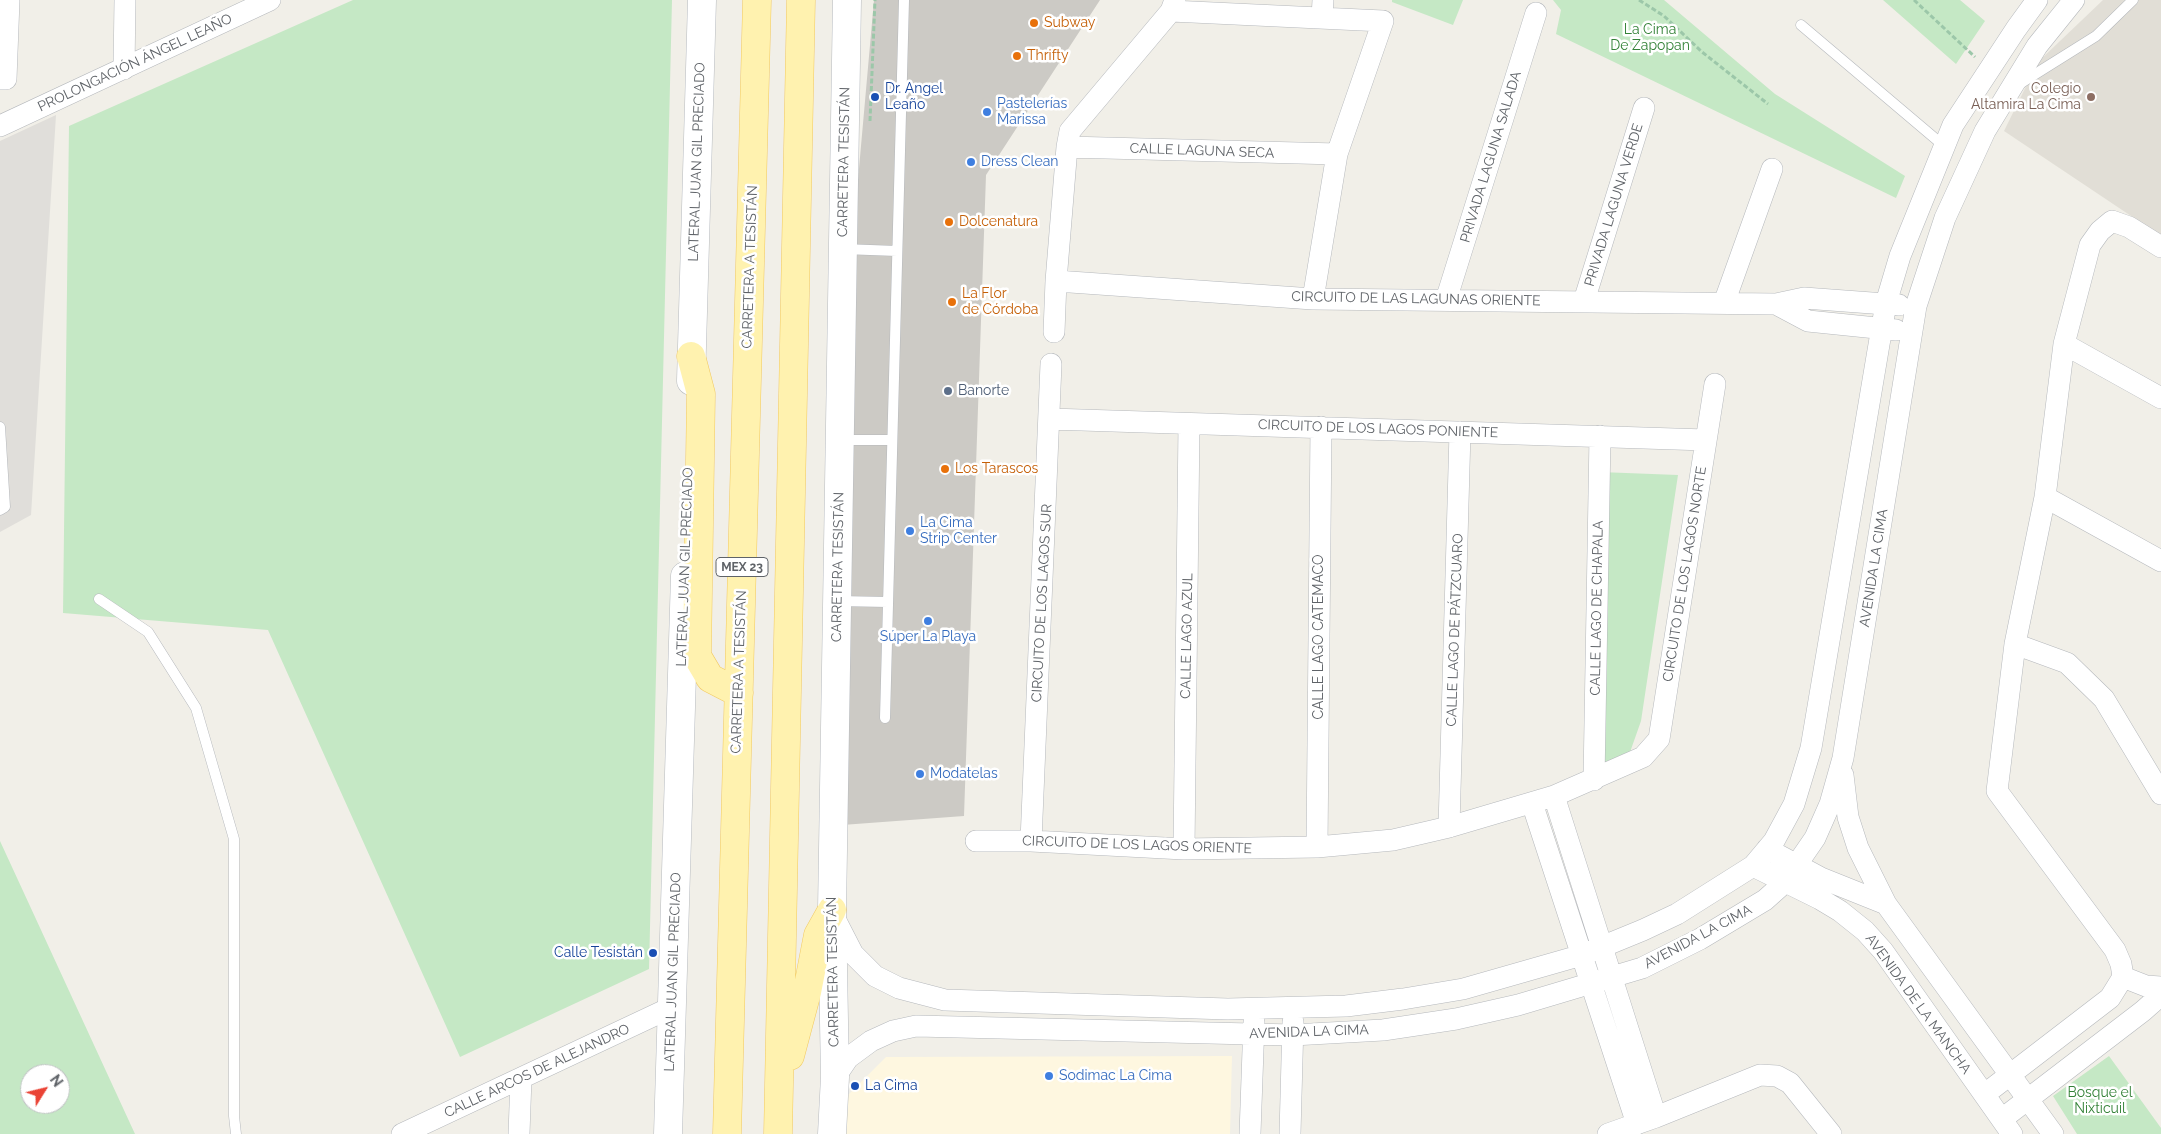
<!DOCTYPE html>
<html>
<head>
<meta charset="utf-8">
<style>
	body { margin:0 }
	#map { position:relative; width:2161px; height:1134px; overflow:hidden; background:#f1efe8; font-family:Raleway,sans-serif }
	canvas { display:block }
	.north { position:absolute; left:20px; top:1064px; width:50px; height:50px; box-sizing:border-box; background:#fff; border:1px solid #bfc1c3; border-radius:50%; rotate:54deg; font-size:14px; font-weight:700; line-height:20px; text-align:center; color:#5f6368 }
	.north::after { content:''; display:block; margin:auto; width:18px; height:22px; background:#ea4335; clip-path:polygon(50% 0,100% 100%,50% 72%,0 100%) }
</style>
</head>
<body>
<div id="map">
<canvas width="2161" height="1134"></canvas>
<div class="north">N</div>
</div>
<script>
const ctx = document.querySelector('canvas').getContext('2d');
ctx.lineJoin = 'round';
function paint(path, color) { ctx.fillStyle = color; ctx.fill(path, 'evenodd'); }
const shape = rows => new Path2D(rows.map(r => 'M' + r).join(''));
function stroke(path, color, width, dash) { ctx.strokeStyle = color; ctx.lineWidth = width; ctx.lineCap = dash ? 'butt' : 'round'; ctx.setLineDash(dash || []); ctx.stroke(path); }
function drawText(font, color, halo, rows, align = 'center') {
  ctx.font = font + ' Raleway,sans-serif'; ctx.lineWidth = 5; ctx.setLineDash([]); ctx.textBaseline = 'middle'; ctx.strokeStyle = halo; ctx.fillStyle = color; for (const [text, x, y, turn = 0] of rows) {
    ctx.save(); ctx.translate(x, y); ctx.rotate((+turn || 0) * Math.PI / 180); ctx.textAlign = isNaN(turn) ? turn : align; if (halo) ctx.strokeText(text, 0, 0); ctx.fillText(text, 0, 0); ctx.restore();
  }
}
paint(shape([
	[1232,1056,1230,1134,846,1134,847,1096,886,1057]
]), '#fef7e0');
paint(shape([
	[56,115,31,515,0,532,0,141]
]), '#e0deda');
paint(shape([
	[2103,0,2161,0,2161,236,2004,131,2038,62]
]), '#e1ded6');
paint(shape([
	[353,0,672,0,649,969,460,1057,268,630,63,613,69,126],
	[1392,0,1463,0,1453,25,1392,2],
	[1553,0,1664,0,1775,94,1905,176,1896,198,1556,34,1561,10],
	[1883,0,1960,0,1985,21,1956,64],
	[1600,472,1678,475,1641,721,1629,755,1594,780],
	[0,841,135,1134,0,1134],
	[30,1074,60,1074,60,1104,30,1104],
	[2109,1056,2161,1128,2161,1134,2077,1134,2053,1096]
]), '#c5e8c5');
paint(shape([
	[874,0,1100,0,986,175,964,816,842,825,852,247]
]), '#cccac5');
const service = shape([
	[1801,25,1944,146],
	[2021,83,2096,36,2133,0],
	[843,249,897,251],
	[0,427,5,507,0,510],
	[841,440,892,440],
	[99,599,148,632,196,708,234,839,234,1116,236,1134],
	[837,601,888,602],
	[885,718,904,0]
]);
const minor = shape([
	[1171,11,1383,21,1337,154,1313,299],
	[1322,18,1323,0],
	[124,69,125,0],
	[0,79,6,79,9,0],
	[0,126,270,0],
	[1067,147,1337,154],
	[1056,281,1313,299,1776,304,1804,298,1899,305],
	[1446,300,1536,13],
	[1584,301,1644,108],
	[1724,303,1772,169],
	[1776,304,1808,321,1896,330],
	[1054,332,1056,281,1067,147,1070,131,1171,11,1175,0],
	[2064,344,2161,398],
	[1050,419,1706,440],
	[2045,497,2161,561],
	[2015,644,2067,663,2104,699,2161,794],
	[1843,775,1848,817,1858,848,1886,904,2053,1134],
	[1594,780,1600,436],
	[1554,796,1656,1117],
	[1532,803,1637,1124],
	[1449,827,1460,432],
	[976,841,1031,841,1184,849,1317,847,1393,840,1449,827,1554,796,1643,757,1659,739,1715,384],
	[1031,841,1051,364],
	[1317,847,1321,427],
	[1184,849,1189,424],
	[1767,849,1821,878,1886,904],
	[1753,866,1820,899,1840,911,1865,931,1883,951,2012,1134],
	[834,917,853,954,875,976,899,988,945,1000,1228,1009,1346,1006,1403,999,1463,989,1582,955,1643,930,1677,914,1753,866,1774,841,1794,804,1811,748,1886,303,1900,256,1953,125,2016,29,2037,0],
	[2123,977,2146,986,2161,987],
	[835,1077,848,1058,871,1041,893,1031,916,1026,1293,1035,1383,1030,1456,1019,1518,1005,1642,968,1700,939,1765,900,1784,883,1815,838,1830,804,1843,758,1916,306,1945,218,1985,131,2037,46,2074,0],
	[1985,1094,2110,998,2123,977,2121,964,2115,950,1997,791,2015,644,2045,497,2064,344,2090,245,2100,231,2112,221,2129,227,2161,247],
	[2002,1119,2143,1011,2161,995],
	[402,1134,672,1007],
	[519,1134,521,1078],
	[1250,1134,1254,1022],
	[1290,1134,1293,1022],
	[1608,1134,1656,1117,1760,1075,1777,1076,1790,1083,1831,1134]
]);
const secondary = shape([
	[691,381,702,0],
	[668,1134,685,576],
	[832,1134,835,1077,832,910,847,0]
]);
const primary = shape([
	[691,356,701,394,697,656,710,678,739,693],
	[790,1056,807,992,818,935,832,910],
	[727,1134,757,0],
	[778,1134,801,0]
]);
stroke(service, '#b5b8bc', 11);
stroke(minor, '#b5b8bc', 22);
stroke(secondary, '#b6babf', 29);
stroke(primary, '#f2c960', 29);
stroke(shape([
	[1639,0,1664,16,1702,52,1768,104],
	[1914,0,1975,57],
	[870,121,875,0]
]), '#9cc7a9', 3, [5, 2.5]);
stroke(service, '#fff', 10);
stroke(minor, '#fff', 21);
stroke(secondary, '#fff', 28);
stroke(primary, '#fff2af', 28);
for (const [x, y, r, color] of [
	[1034,23,5,"#e8710a"],
	[1017,56,5,"#e8710a"],
	[875,97,5,"#1a4fb4"],
	[2091,97,5,"#8d6e63"],
	[987,112,5,"#3f7fe0"],
	[971,162,5,"#3f7fe0"],
	[949,222,5,"#e8710a"],
	[952,302,5,"#e8710a"],
	[948,391,5,"#5c6f8a"],
	[945,469,5,"#e8710a"],
	[910,531,5,"#3f7fe0"],
	[928,621,5,"#3f7fe0"],
	[920,774,5,"#3f7fe0"],
	[653,953,5,"#1a4fb4"],
	[1049,1076,5,"#3f7fe0"],
	[855,1086,5,"#1a4fb4"]
]) { const dot = new Path2D(); dot.arc(x, y, r, 0, 2 * Math.PI); ctx.fillStyle = color; ctx.fill(dot); stroke(dot, '#fff', 2); }
for (const [x, y, w] of [
	[742,567,52]
]) { const box = new Path2D(); box.roundRect(x - w / 2, y - 9.5, w, 19, 4); ctx.fillStyle = '#fff'; ctx.fill(box); stroke(box, '#5f6368', 1); }
drawText('bold 12px', '#5f6368', null, [
	["MEX 23",742,567]
]);
drawText('14px', '#c56008', '#fff', [
	["Subway",1044,23],
	["Thrifty",1027,56],
	["Dolcenatura",959,222],
	["La Flor",962,294],
	["de Córdoba",962,310],
	["Los Tarascos",955,469]
], 'left');
drawText('14px', '#348238', '#fff', [
	["La Cima",1650,30],
	["De Zapopan",1650,46],
	["Bosque el",2100,1093],
	["Nixticuil",2100,1109]
]);
drawText('14px', '#5f6368', '#fff', [
	["PROLONGACIÓN ÁNGEL LEAÑO",135,63,-25],
	["CALLE LAGUNA SECA",1202,151,2],
	["PRIVADA LAGUNA SALADA",1491,157,-73],
	["LATERAL JUAN GIL PRECIADO",697,162,-88],
	["CARRETERA TESISTÁN",844,162,-89],
	["PRIVADA LAGUNA VERDE",1614,205,-73],
	["CARRETERA A TESISTÁN",750,267,-88],
	["CIRCUITO DE LAS LAGUNAS ORIENTE",1416,299,1],
	["CIRCUITO DE LOS LAGOS PONIENTE",1378,429,2],
	["LATERAL JUAN GIL PRECIADO",685,567,-88],
	["CARRETERA TESISTÁN",838,567,-89],
	["AVENIDA LA CIMA",1874,568,-81],
	["CIRCUITO DE LOS LAGOS NORTE",1685,574,-81],
	["CIRCUITO DE LOS LAGOS SUR",1042,603,-87],
	["CALLE LAGO DE CHAPALA",1597,608,-89],
	["CALLE LAGO DE PÁTZCUARO",1455,630,-88],
	["CALLE LAGO AZUL",1187,636,-89],
	["CALLE LAGO CATEMACO",1319,637,-90],
	["CARRETERA A TESISTÁN",739,672,-88],
	["CIRCUITO DE LOS LAGOS ORIENTE",1137,845,2],
	["AVENIDA LA CIMA",1698,937,-28],
	["LATERAL JUAN GIL PRECIADO",673,972,-88],
	["CARRETERA TESISTÁN",833,972,-91],
	["AVENIDA DE LA MANCHA",1918,1004,54],
	["AVENIDA LA CIMA",1309,1032,-2],
	["CALLE ARCOS DE ALEJANDRO",537,1071,-25]
]);
drawText('14px', '#164399', '#fff', [
	["Dr. Angel",885,89],
	["Leaño",885,105],
	["Calle Tesistán",643,953,"right"],
	["La Cima",865,1086]
], 'left');
drawText('14px', '#785e54', '#fff', [
	["Colegio",2081,89],
	["Altamira La Cima",2081,105]
], 'right');
drawText('14px', '#366cbe', '#fff', [
	["Pastelerías",997,104],
	["Marissa",997,120],
	["Dress Clean",981,162],
	["La Cima",920,523],
	["Strip Center",920,539],
	["Súper La Playa",928,637,"center"],
	["Modatelas",930,774],
	["Sodimac La Cima",1059,1076]
], 'left');
drawText('14px', '#4e5e75', '#fff', [
	["Banorte",958,391]
], 'left');
</script>
</body>
</html>
